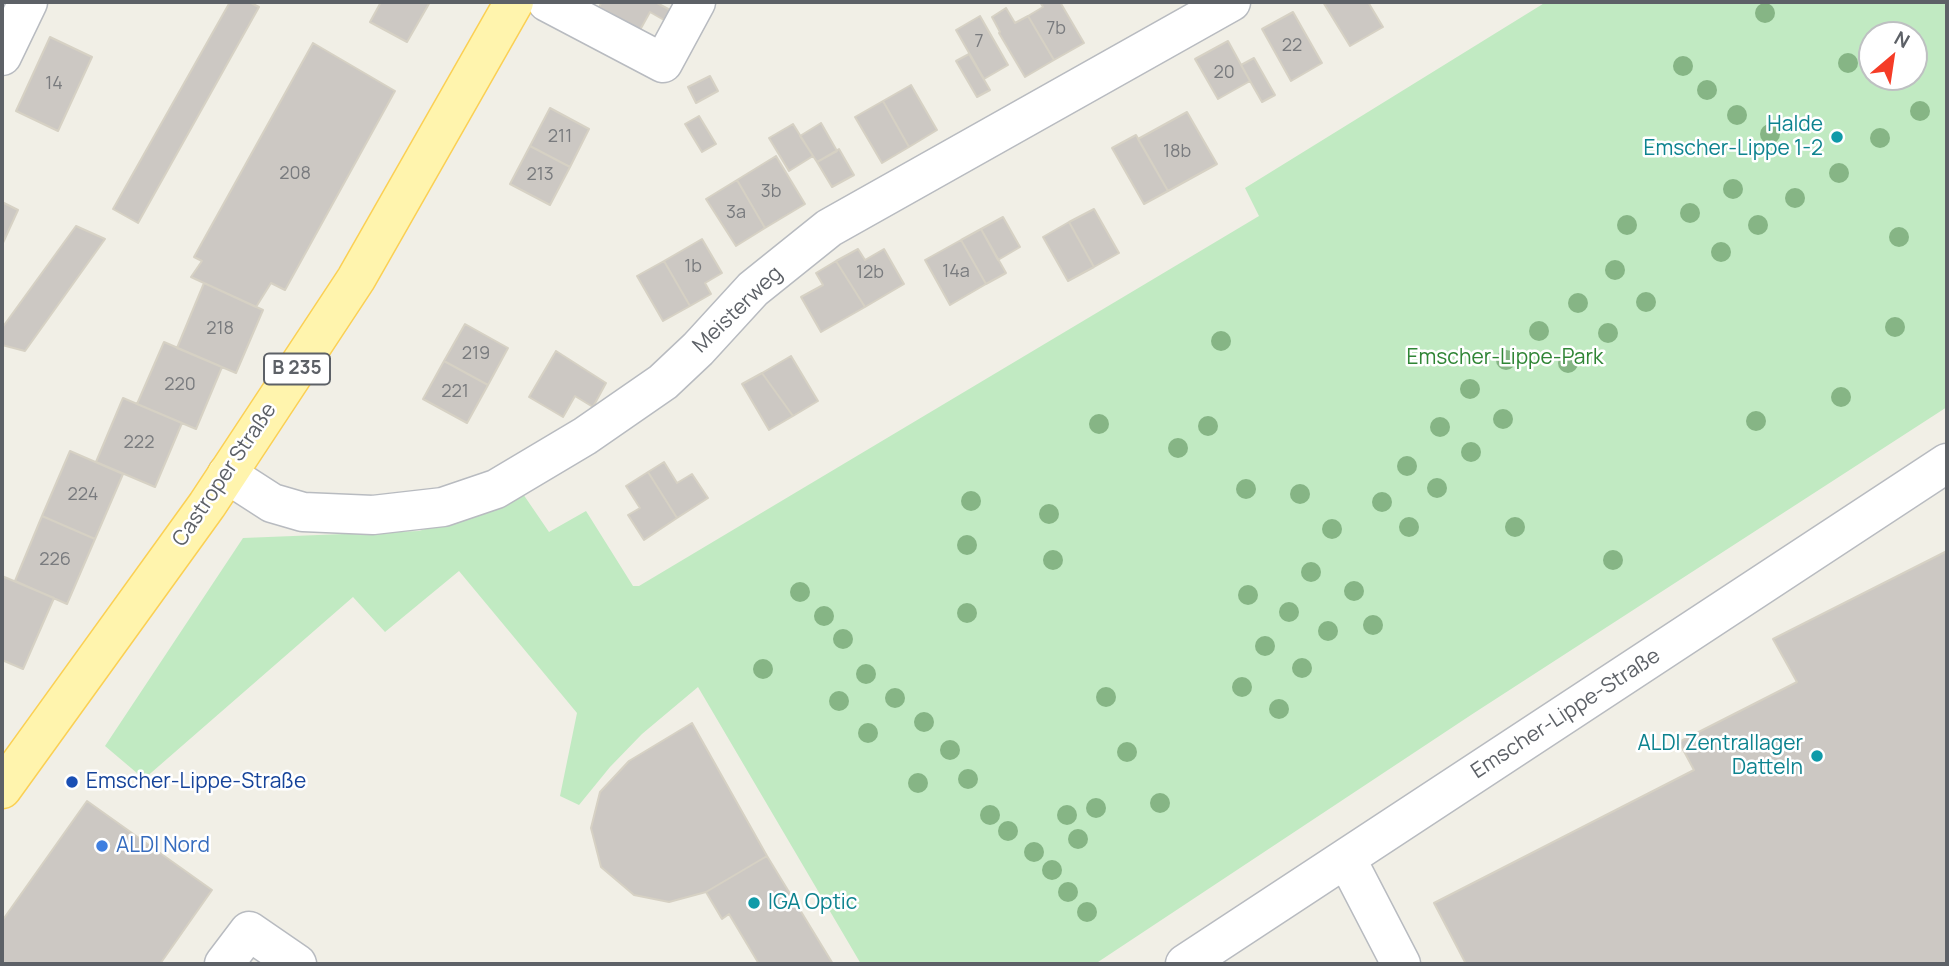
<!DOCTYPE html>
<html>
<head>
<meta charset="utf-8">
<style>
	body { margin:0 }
	#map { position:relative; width:1949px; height:966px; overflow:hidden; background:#f1efe6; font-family:Manrope,sans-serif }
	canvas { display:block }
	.frame { position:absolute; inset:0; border:4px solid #5d6167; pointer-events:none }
	.north { position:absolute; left:1858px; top:21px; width:70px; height:70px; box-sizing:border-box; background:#fff; border:2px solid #bec0c2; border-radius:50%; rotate:29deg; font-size:19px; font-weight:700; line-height:28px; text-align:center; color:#5d6167 }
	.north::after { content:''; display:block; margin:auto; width:24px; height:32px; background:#f53c27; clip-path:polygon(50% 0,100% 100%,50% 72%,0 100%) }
</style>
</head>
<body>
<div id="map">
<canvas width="1949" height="966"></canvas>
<div class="frame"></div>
<div class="north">N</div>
</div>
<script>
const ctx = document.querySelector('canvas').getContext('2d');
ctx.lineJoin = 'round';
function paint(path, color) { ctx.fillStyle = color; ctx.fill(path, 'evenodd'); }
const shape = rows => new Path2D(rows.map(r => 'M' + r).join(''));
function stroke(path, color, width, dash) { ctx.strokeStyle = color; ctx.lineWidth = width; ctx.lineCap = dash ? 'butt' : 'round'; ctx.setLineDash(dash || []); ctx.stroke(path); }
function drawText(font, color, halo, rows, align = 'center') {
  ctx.font = font + ' Manrope,sans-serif'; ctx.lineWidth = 5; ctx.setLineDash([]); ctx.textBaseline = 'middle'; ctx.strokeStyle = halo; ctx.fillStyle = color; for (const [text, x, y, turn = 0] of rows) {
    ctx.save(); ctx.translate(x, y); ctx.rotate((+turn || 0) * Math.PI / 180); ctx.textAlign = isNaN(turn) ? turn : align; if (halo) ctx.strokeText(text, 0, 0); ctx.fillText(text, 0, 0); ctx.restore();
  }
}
paint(shape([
	[1546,2,1947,2,1947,407,1474,713,1095,964,861,964,698,687,642,734,610,767,579,805,560,796,577,713,459,571,385,632,353,597,144,779,105,746,243,538,419,531,486,509,521,491,549,532,586,511,633,586,639,586,1259,216,1245,188],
	[1872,35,1914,35,1914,77,1872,77]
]), '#c1eac2');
const building = shape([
	[230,2,249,2,259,7,138,223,113,209,230,2],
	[381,2,430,2,407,42,370,22,381,2],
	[602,2,655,2,676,13,671,24,650,12,640,30,599,7,602,2],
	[1040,2,1060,2,1084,43,1054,60,1028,16,1043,7,1040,2],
	[1323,2,1368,2,1383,27,1350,46,1323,2],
	[1006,8,1015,23,1028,16,1054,60,1025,77,999,33,1000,32,992,17,1006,8],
	[1293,12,1322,63,1291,81,1262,29,1293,12],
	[980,16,1008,65,984,79,956,30,980,16],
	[50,37,92,57,58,131,16,111,50,37],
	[1228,41,1250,81,1218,99,1195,59,1228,41],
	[313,43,395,91,285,290,271,283,256,307,191,277,202,261,194,257,313,43],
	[969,54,990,90,977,97,956,61,969,54],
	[1254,58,1275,95,1262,102,1241,65,1254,58],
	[710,76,718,91,696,103,688,87,710,76],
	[911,85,937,130,909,147,883,101,911,85],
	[883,101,909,147,882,163,855,117,883,101],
	[550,108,589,129,570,167,530,146,550,108],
	[1187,112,1217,164,1168,191,1138,139,1187,112],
	[699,116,716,144,702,152,685,124,699,116],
	[821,123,837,151,817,162,800,136,821,123],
	[793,124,813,156,789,171,769,138,793,124],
	[1136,135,1168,191,1144,204,1112,148,1136,135],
	[530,146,570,167,550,205,510,184,530,146],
	[839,149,854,175,832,187,817,162,839,149],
	[776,156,805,204,765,228,737,180,776,156],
	[737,180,765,228,736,246,706,199,737,180],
	[2,202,18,210,2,245,2,202],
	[1094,209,1119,253,1094,267,1069,222,1094,209],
	[1003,217,1020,247,998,260,981,229,1003,217],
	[1069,222,1094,267,1068,281,1043,237,1069,222],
	[76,226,105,239,25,351,2,345,2,328,76,226],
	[981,229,1006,273,986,284,961,240,981,229],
	[702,239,722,273,705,283,711,294,690,306,664,261,702,239],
	[961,240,986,284,950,305,925,260,961,240],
	[858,249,865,260,884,249,904,284,865,307,836,261,858,249],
	[664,261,690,306,663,321,637,276,664,261],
	[836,261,865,307,821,332,801,297,823,285,816,273,836,261],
	[204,283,263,310,236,373,177,348,204,283],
	[465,324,508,348,488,385,444,361,465,324],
	[164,342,222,367,196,429,137,404,164,342],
	[556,351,606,383,593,407,575,396,563,417,529,397,556,351],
	[791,356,818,401,793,416,762,373,791,356],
	[444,361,488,385,467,423,423,399,444,361],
	[762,373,793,416,769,430,742,384,762,373],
	[123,398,182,423,155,487,96,462,123,398],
	[70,451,123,474,95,539,42,516,70,451],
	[664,462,677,483,692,474,708,498,677,518,648,472,664,462],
	[648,472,677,518,644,540,628,515,640,508,626,486,648,472],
	[42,516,95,539,67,604,15,581,42,516],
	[1947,551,1947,964,1466,964,1434,903,1694,770,1679,742,1797,682,1773,639,1947,551],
	[2,576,54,598,23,669,2,660,2,576],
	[692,723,767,856,706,892,669,902,634,895,601,867,591,828,600,792,629,761,692,723],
	[87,801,212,890,160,964,2,964,2,921,87,801],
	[767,856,833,964,759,964,729,914,722,919,706,892,767,856]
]);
paint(building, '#ccc8c3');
stroke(building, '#d6d1c4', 2);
const minor = shape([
	[547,2,663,63,696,2],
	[2,56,28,2],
	[227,474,272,503,303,512,373,515,443,507,496,489,585,436,663,382,698,349,753,289,829,228,1231,2],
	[1346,858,1401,964],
	[224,964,249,931,297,964],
	[1185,964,1947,463]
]);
const major = shape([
	[2,789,207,505,356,279,514,2]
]);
stroke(minor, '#b8bbc0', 41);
stroke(major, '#fbd054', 41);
stroke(minor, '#fff', 38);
stroke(major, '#fff4ad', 38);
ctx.fillStyle = '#86b585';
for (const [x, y] of [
	[1765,13],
	[1848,63],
	[1683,66],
	[1707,90],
	[1920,111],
	[1737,115],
	[1770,134],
	[1880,138],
	[1839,173],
	[1733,189],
	[1795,198],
	[1690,213],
	[1627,225],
	[1758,225],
	[1899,237],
	[1721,252],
	[1615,270],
	[1646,302],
	[1578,303],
	[1895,327],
	[1539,331],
	[1608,333],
	[1221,341],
	[1506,360],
	[1568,363],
	[1470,389],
	[1841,397],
	[1503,419],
	[1756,421],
	[1099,424],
	[1208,426],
	[1440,427],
	[1178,448],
	[1471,452],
	[1407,466],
	[1437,488],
	[1246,489],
	[1300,494],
	[971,501],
	[1382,502],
	[1049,514],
	[1409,527],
	[1515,527],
	[1332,529],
	[967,545],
	[1053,560],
	[1613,560],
	[1311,572],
	[1354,591],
	[800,592],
	[1248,595],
	[1289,612],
	[967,613],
	[824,616],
	[1373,625],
	[1328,631],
	[843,639],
	[1265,646],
	[1302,668],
	[763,669],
	[866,674],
	[1242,687],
	[1106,697],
	[895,698],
	[839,701],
	[1279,709],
	[924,722],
	[868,733],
	[950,750],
	[1127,752],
	[968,779],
	[918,783],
	[1160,803],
	[1096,808],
	[990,815],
	[1067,815],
	[1008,831],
	[1078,839],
	[1034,852],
	[1052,870],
	[1068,892],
	[1087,912]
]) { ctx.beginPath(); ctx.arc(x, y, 10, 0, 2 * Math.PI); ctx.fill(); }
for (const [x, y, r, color] of [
	[1837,137,7,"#0f9aa8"],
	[1817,756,7,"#0f9aa8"],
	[72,782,7,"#1a4fb4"],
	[102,846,7,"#3f7fe0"],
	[754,903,7,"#0f9aa8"]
]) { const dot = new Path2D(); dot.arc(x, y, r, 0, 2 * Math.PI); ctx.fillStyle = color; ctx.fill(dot); stroke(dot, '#fff', 2.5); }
drawText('18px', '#797b7e', null, [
	["7b",1056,29],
	["7",979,42],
	["22",1292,46],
	["20",1224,73],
	["14",54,84],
	["211",560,137],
	["18b",1177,152],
	["208",295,174],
	["213",540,175],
	["3b",771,192],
	["3a",736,213],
	["1b",693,267],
	["14a",956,272],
	["12b",870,273],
	["218",220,329],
	["219",476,354],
	["220",180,385],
	["221",455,392],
	["222",139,443],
	["224",83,495],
	["226",55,560]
]);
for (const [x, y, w] of [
	[297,369,66]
]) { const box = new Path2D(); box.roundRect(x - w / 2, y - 15.5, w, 31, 5); ctx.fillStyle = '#fff'; ctx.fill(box); stroke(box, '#5d6167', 2); }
drawText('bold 19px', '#5d6167', null, [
	["B 235",297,369]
]);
drawText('21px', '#0d838f', '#fff', [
	["Halde",1823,125],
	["Emscher-Lippe 1-2",1823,149],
	["ALDI Zentrallager",1803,744],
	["Datteln",1803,768],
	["IGA Optic",768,903,"left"]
], 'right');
drawText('21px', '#5d6167', '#fff', [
	["Meisterweg",738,310,-44],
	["Castroper Straße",225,475,-56],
	["Emscher-Lippe-Straße",1566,714,-33]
]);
drawText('21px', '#2f8535', '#fff', [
	["Emscher-Lippe-Park",1505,358]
]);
drawText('21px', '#164399', '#fff', [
	["Emscher-Lippe-Straße",86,782]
], 'left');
drawText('21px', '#366cbe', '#fff', [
	["ALDI Nord",116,846]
], 'left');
</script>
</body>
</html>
